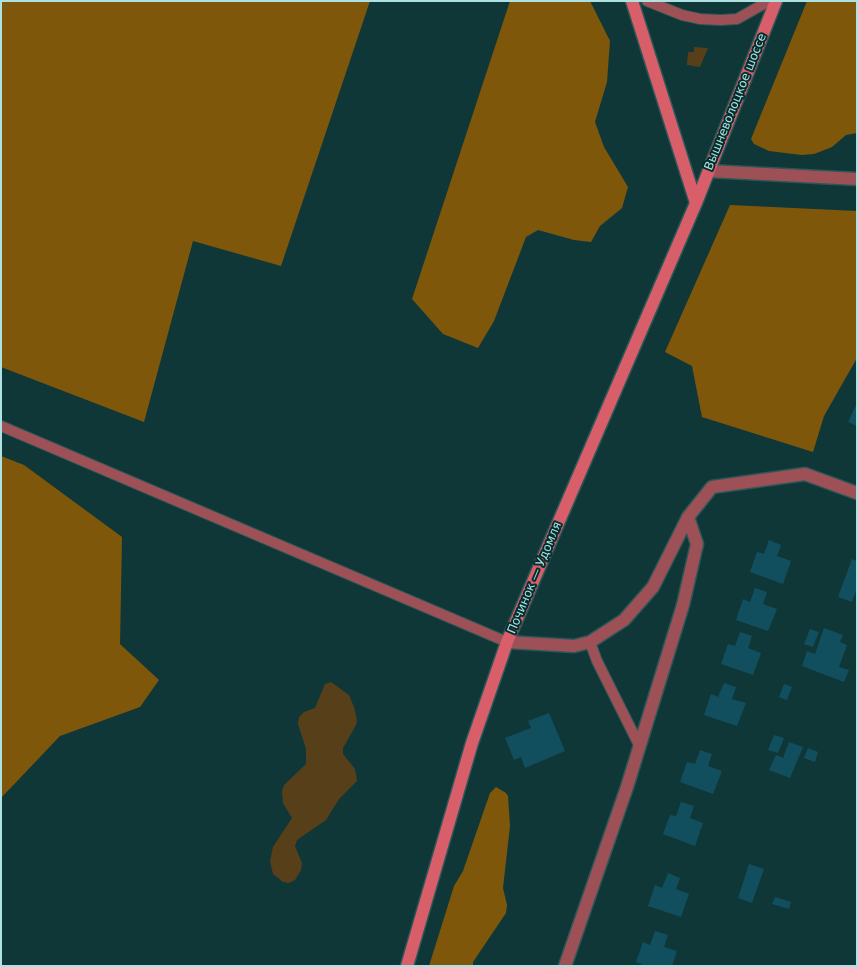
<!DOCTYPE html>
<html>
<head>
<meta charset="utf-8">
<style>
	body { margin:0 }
	#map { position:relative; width:858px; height:967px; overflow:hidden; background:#103738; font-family:"DejaVu Sans",sans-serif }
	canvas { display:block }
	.frame { position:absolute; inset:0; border:2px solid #ade1e2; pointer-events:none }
</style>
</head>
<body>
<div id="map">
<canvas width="858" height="967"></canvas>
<div class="frame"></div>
</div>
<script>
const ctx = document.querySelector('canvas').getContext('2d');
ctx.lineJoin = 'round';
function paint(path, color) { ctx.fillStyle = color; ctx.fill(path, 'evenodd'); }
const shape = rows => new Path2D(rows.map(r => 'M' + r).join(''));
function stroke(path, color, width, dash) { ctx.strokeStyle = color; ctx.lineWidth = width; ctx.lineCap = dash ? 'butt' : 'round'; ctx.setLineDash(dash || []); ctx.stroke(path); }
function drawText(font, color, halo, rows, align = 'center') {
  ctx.font = font + ' "DejaVu Sans",sans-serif'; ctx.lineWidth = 4; ctx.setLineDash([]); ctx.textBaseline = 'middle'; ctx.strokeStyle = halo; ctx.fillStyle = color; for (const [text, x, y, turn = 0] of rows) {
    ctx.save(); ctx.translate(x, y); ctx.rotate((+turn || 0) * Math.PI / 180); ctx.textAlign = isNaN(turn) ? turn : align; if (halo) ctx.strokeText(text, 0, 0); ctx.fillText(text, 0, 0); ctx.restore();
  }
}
paint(shape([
	[694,47,708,48,700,67,687,65,688,52,694,52],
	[331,682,349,695,354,707,357,720,356,725,343,748,343,754,355,769,357,781,339,799,326,820,297,840,295,846,302,863,301,870,295,880,289,883,283,882,273,874,270,861,273,847,292,818,283,803,282,791,284,785,306,764,306,749,298,724,299,717,304,712,315,708,325,684]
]), '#574019');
paint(shape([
	[1,1,370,1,281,266,193,241,144,422,1,367],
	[510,1,590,1,610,41,607,82,595,122,604,147,628,187,622,208,600,226,591,242,574,240,538,230,526,237,494,321,478,348,443,334,412,299],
	[807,1,857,1,857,133,846,135,832,147,814,154,802,155,769,151,754,144,751,139],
	[730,205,857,211,857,358,824,416,813,452,702,417,692,366,665,352],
	[1,456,24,465,122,537,120,644,159,680,140,707,60,736,1,798],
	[496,787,506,793,508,796,510,826,503,888,507,905,506,913,473,962,473,966,429,966,454,886,463,871,490,793]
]), '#7f570a');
paint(shape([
	[857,403,857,426,848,422],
	[769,540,781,545,777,556,791,561,783,584,750,572,757,552,764,554],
	[852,559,857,561,857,588,852,602,838,597],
	[755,588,767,592,763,604,777,609,768,631,736,620,743,599,750,602],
	[824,628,843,635,840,642,847,645,839,667,849,670,844,682,802,666,807,651,815,654],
	[810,629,819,632,813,647,804,644],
	[740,632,752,636,748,648,761,653,753,675,721,664,728,644,735,646],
	[724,683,736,687,732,699,746,703,737,726,704,715,711,694,718,697],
	[784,684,792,687,787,700,779,697],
	[549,713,565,751,525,768,521,757,514,760,505,738,531,728,528,721],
	[774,735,784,738,778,753,768,750],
	[789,742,803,747,790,778,769,770,776,755,783,758],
	[808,748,818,752,815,762,804,758],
	[700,750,712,754,708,766,722,771,713,794,680,782,687,762,695,764],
	[681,802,694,806,690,818,703,823,695,846,663,834,670,815,676,816],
	[749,864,764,869,752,903,738,898],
	[668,873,680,878,676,889,689,894,681,917,648,906,655,885,662,888],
	[775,897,791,902,789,909,772,904],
	[655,931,668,935,664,947,677,951,672,966,645,966,636,962,643,942,650,945]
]), '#114f5e');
const service = shape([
	[647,1,682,15,700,19,721,20,737,19,769,1],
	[1,426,507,642],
	[590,642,597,661,640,747]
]);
const minor = shape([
	[709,171,857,179],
	[507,642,574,646,590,642,624,620,653,587,688,517,712,487,805,474,857,493],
	[565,966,627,787,683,605,697,544,688,517]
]);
const secondary = shape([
	[632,1,696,203],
	[407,966,472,743,507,642,696,203,776,1]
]);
stroke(service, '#2c5657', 12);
stroke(minor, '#2c5657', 15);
stroke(secondary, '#2c5657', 15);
stroke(service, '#9d5156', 10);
stroke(minor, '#9d5156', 12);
stroke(secondary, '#d85f69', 12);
drawText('12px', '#ade1e2', '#042d2e', [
	["Вышневолоцкое шоссе",736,102,-68],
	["Починок — Удомля",535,578,-67]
]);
</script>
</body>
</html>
